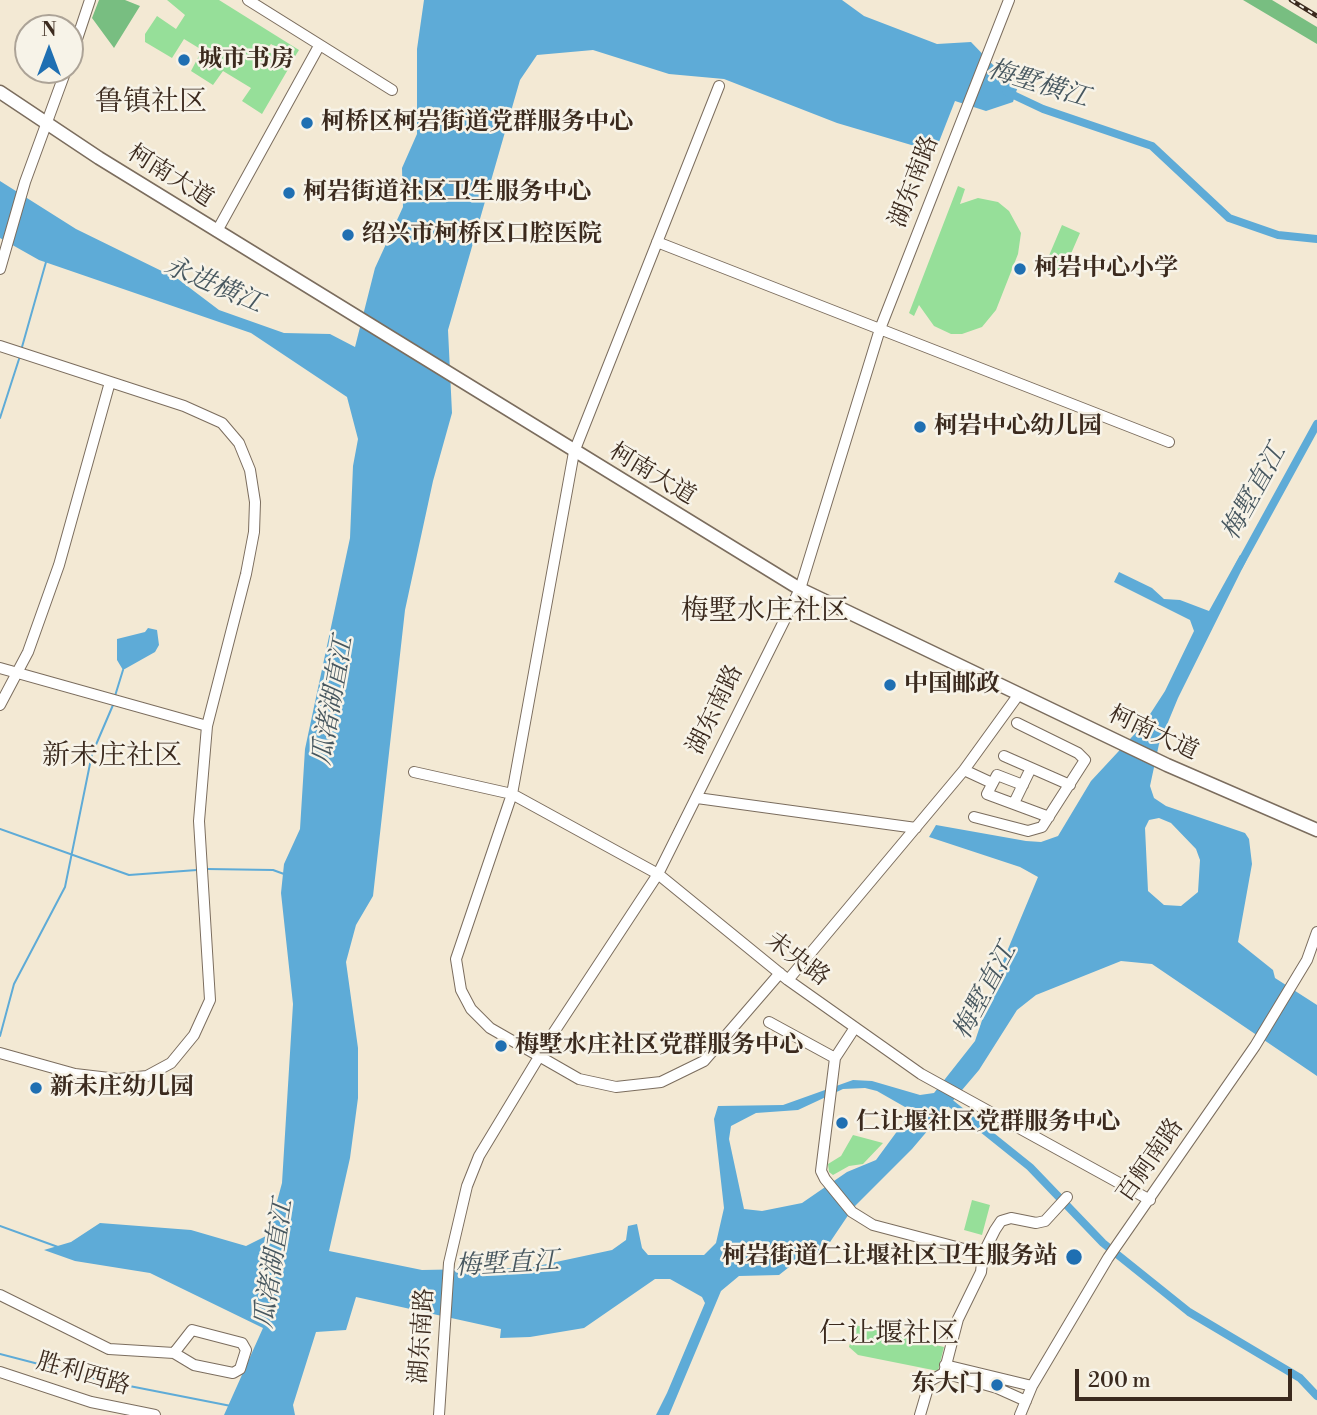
<!DOCTYPE html>
<html>
<head>
<meta charset="utf-8">
<style>
	body { margin:0 }
	#map { position:relative; width:1317px; height:1415px; overflow:hidden; background:#f3e9d4; font-family:"Libre Bodoni",serif }
	canvas { display:block }
	.north { position:absolute; left:14px; top:14px; width:70px; height:70px; box-sizing:border-box; background:#f7f3e8; border:2px solid #aca397; border-radius:50%; rotate:0deg; font-size:19px; font-weight:700; line-height:28px; text-align:center; color:#3b2a1e }
	.north::after { content:''; display:block; margin:auto; width:24px; height:32px; background:#1f6fb2; clip-path:polygon(50% 0,100% 100%,50% 72%,0 100%) }
	.scale { position:absolute; left:1075px; top:1369px; width:217px; height:32px; box-sizing:border-box; border:4px solid #3b2a1e; border-top:0; padding-left:9px; font-size:21px; line-height:24px; white-space:nowrap; color:#3b2a1e; -webkit-text-stroke:5px #f7f3e8; paint-order:stroke }
</style>
</head>
<body>
<div id="map">
<canvas width="1317" height="1415"></canvas>
<div class="north">N</div>
<div class="scale">200 m</div>
</div>
<script>
const ctx = document.querySelector('canvas').getContext('2d');
ctx.lineJoin = 'round';
function paint(path, color) { ctx.fillStyle = color; ctx.fill(path, 'evenodd'); }
const shape = rows => new Path2D(rows.map(r => 'M' + r).join(''));
function stroke(path, color, width, dash) { ctx.strokeStyle = color; ctx.lineWidth = width; ctx.lineCap = dash ? 'butt' : 'round'; ctx.setLineDash(dash || []); ctx.stroke(path); }
function drawText(font, color, halo, rows, align = 'center') {
  ctx.font = font + ' "Libre Bodoni","Noto Serif SC",serif'; ctx.lineWidth = 5; ctx.setLineDash([]); ctx.textBaseline = 'middle'; ctx.strokeStyle = halo; ctx.fillStyle = color; for (const [text, x, y, turn = 0] of rows) {
    ctx.save(); ctx.translate(x, y); ctx.rotate((+turn || 0) * Math.PI / 180); ctx.textAlign = isNaN(turn) ? turn : align; if (halo) ctx.strokeText(text, 0, 0); ctx.fillText(text, 0, 0); ctx.restore();
  }
}
paint(shape([
	[167,0,219,0,299,50,294,58,271,44,266,50,290,66,262,114,242,101,251,88,223,71,213,85,191,71,202,50,184,39,172,58,145,42,145,34,157,16,176,29,185,15],
	[958,186,965,189,960,204,978,198,998,202,1009,211,1021,233,1018,254,996,310,982,327,962,334,951,334,934,326,919,305,914,316,909,313],
	[1062,225,1080,233,1063,272,1045,265],
	[853,1135,883,1143,863,1164,849,1166,833,1175,829,1172,828,1164,841,1156],
	[972,1200,990,1205,982,1235,964,1230],
	[855,1325,944,1347,938,1371,858,1355,849,1347]
]), '#96df99');
paint(shape([
	[99,0,125,0,140,6,114,48,92,18],
	[1243,0,1272,0,1317,27,1317,44]
]), '#78be81');
paint(shape([
	[424,0,842,0,864,16,937,44,971,42,996,68,1009,65,1018,86,1013,102,986,111,955,101,935,152,837,123,724,79,669,74,593,50,537,55,520,80,448,330,452,413,433,481,405,610,373,896,356,925,346,962,358,1048,358,1098,350,1158,329,1251,422,1270,528,1268,612,1250,626,1240,628,1226,637,1224,642,1248,648,1255,704,1255,716,1243,724,1208,714,1119,718,1106,783,1105,853,1080,872,1081,920,1095,934,1093,975,1041,998,973,1038,877,1020,867,929,837,936,825,1026,841,1041,842,1058,836,1091,781,1143,725,1165,691,1194,631,1190,620,1114,582,1119,572,1152,588,1164,599,1180,600,1209,611,1240,555,1247,559,1178,698,1159,744,1150,786,1154,798,1166,806,1245,833,1249,839,1252,864,1238,942,1273,970,1275,978,1317,1005,1317,1076,1152,964,1121,961,1036,995,1017,1010,979,1070,912,1149,853,1208,824,1251,798,1260,779,1275,739,1276,721,1291,669,1415,652,1415,656,1415,667,1393,705,1303,702,1297,670,1279,655,1279,584,1328,530,1337,500,1338,501,1329,356,1297,346,1330,316,1332,293,1405,295,1415,224,1415,263,1328,150,1273,75,1261,44,1250,71,1242,100,1223,191,1230,246,1246,268,1235,282,1183,293,1004,281,893,284,864,300,829,305,749,350,538,353,466,358,439,347,397,251,333,39,260,0,238,0,181,76,229,178,279,219,310,284,333,330,334,355,347,375,268,403,207,402,168,417,134,417,49],
	[1159,818,1171,823,1196,849,1200,860,1198,892,1181,906,1164,905,1148,891,1145,828,1149,820],
	[865,1088,877,1091,912,1111,876,1160,847,1172,802,1203,762,1211,744,1209,729,1139,731,1126,756,1113,798,1110,843,1089],
	[148,628,157,630,159,645,155,652,123,670,117,660,117,639,145,632]
]), '#5eabd7');
stroke(shape([
	[22,347,46,262],
	[0,418,20,356],
	[115,696,123,670],
	[0,829,129,875,197,870],
	[207,869,273,870,284,874],
	[0,1036,14,984,65,887,92,754,113,705],
	[0,1226,58,1247],
	[0,1354,104,1381,231,1406]
]), '#5eabd7', 2);
stroke(shape([
	[1007,92,1043,109,1152,146,1229,218,1278,235,1317,239],
	[1239,566,1317,424],
	[944,1098,1030,1167,1103,1243,1189,1312,1300,1378,1317,1396]
]), '#5eabd7', 8);
const minor = shape([
	[248,0,392,90],
	[70,60,90,0],
	[719,86,574,452,512,794,456,959,461,990,471,1009,490,1028,579,1079,616,1087,661,1082,704,1061,780,973],
	[217,231,319,46],
	[657,242,1169,442],
	[0,269,25,182,66,70],
	[0,346,184,406,222,423,239,443,250,470,255,502,254,532,246,574,207,726,199,821,210,1000,194,1035,171,1063,147,1076,118,1079,75,1074,0,1053],
	[0,668,207,726],
	[0,705,28,652,59,565,110,382],
	[1004,756,1070,785],
	[964,770,992,783],
	[414,772,512,794,658,874,788,980,921,1074,1150,1200],
	[1023,785,997,775,987,794,1049,817],
	[697,798,916,828],
	[1014,803,1031,768],
	[974,817,1028,831,1042,827,1085,760,1078,753,1017,723],
	[788,980,964,770,1019,694],
	[769,1022,835,1058],
	[854,1029,835,1058,821,1171,825,1179,852,1212,873,1225,983,1254],
	[0,1295,109,1349,174,1353,194,1365,233,1373,240,1369,246,1350,242,1343,192,1330,174,1353],
	[945,1365,1032,1386],
	[0,1372,91,1402,155,1415],
	[944,1373,997,1388,1026,1401],
	[439,1415,449,1263,467,1186,479,1156,554,1032,658,874,800,589,880,329,1009,0],
	[920,1415,930,1381,944,1373,958,1319,981,1272,983,1254,995,1230,1001,1221,1011,1218,1036,1223,1045,1221,1067,1197],
	[1020,1415,1032,1386,1108,1258,1255,1046,1307,960,1317,932]
]);
const major = shape([
	[0,92,99,158,800,589,1167,765,1317,830]
]);
stroke(minor, '#7b6d5e', 12);
stroke(major, '#7b6d5e', 15);
stroke(minor, '#fff', 10);
stroke(major, '#fff', 12);
const rail = shape([
	[1291,0,1317,16]
]);
stroke(rail, '#3b2a1e', 4.5);
stroke(rail, '#f7f3e8', 2, [5]);
for (const [x, y, r, color] of [
	[184,60,7,"#1f6fb2"],
	[307,123,7,"#1f6fb2"],
	[289,193,7,"#1f6fb2"],
	[348,235,7,"#1f6fb2"],
	[1020,269,7,"#1f6fb2"],
	[920,427,7,"#1f6fb2"],
	[890,685,7,"#1f6fb2"],
	[501,1046,7,"#1f6fb2"],
	[36,1088,7,"#1f6fb2"],
	[842,1123,7,"#1f6fb2"],
	[1074,1257,9,"#1f6fb2"],
	[997,1385,7,"#1f6fb2"]
]) { const dot = new Path2D(); dot.arc(x, y, r, 0, 2 * Math.PI); ctx.fillStyle = color; ctx.fill(dot); stroke(dot, '#f7f3e8', 2.5); }
drawText('bold 24px', '#3b2a1e', '#f7f3e8', [
	["城市书房",198,60],
	["柯桥区柯岩街道党群服务中心",321,123],
	["柯岩街道社区卫生服务中心",303,193],
	["绍兴市柯桥区口腔医院",362,235],
	["柯岩中心小学",1034,269],
	["柯岩中心幼儿园",934,427],
	["中国邮政",904,685],
	["梅墅水庄社区党群服务中心",515,1046],
	["新未庄幼儿园",50,1088],
	["仁让堰社区党群服务中心",856,1123],
	["柯岩街道仁让堰社区卫生服务站",1058,1257,"right"],
	["东大门",983,1385,"right"]
], 'left');
drawText('24px', '#3b2a1e', '#f7f3e8', [
	["柯南大道",170,177,32],
	["湖东南路",915,182,-69],
	["柯南大道",652,475,31],
	["湖东南路",716,710,-64],
	["柯南大道",1153,734,25],
	["未央路",797,960,37],
	["百舸南路",1151,1161,-55],
	["湖东南路",423,1336,-86],
	["胜利西路",83,1375,16]
]);
drawText('italic 26px', '#47575f', '#f7f3e8', [
	["梅墅横江",1038,85,17],
	["永进横江",213,286,23],
	["梅墅直江",1255,493,-61],
	["瓜渚湖直江",334,701,-80],
	["梅墅直江",986,992,-62],
	["瓜渚湖直江",275,1264,-81],
	["梅墅直江",507,1265,-3]
]);
drawText('28px', '#3b2a1e', '#f7f3e8', [
	["鲁镇社区",151,103],
	["梅墅水庄社区",765,612],
	["新未庄社区",112,757],
	["仁让堰社区",889,1335]
]);
</script>
</body>
</html>
